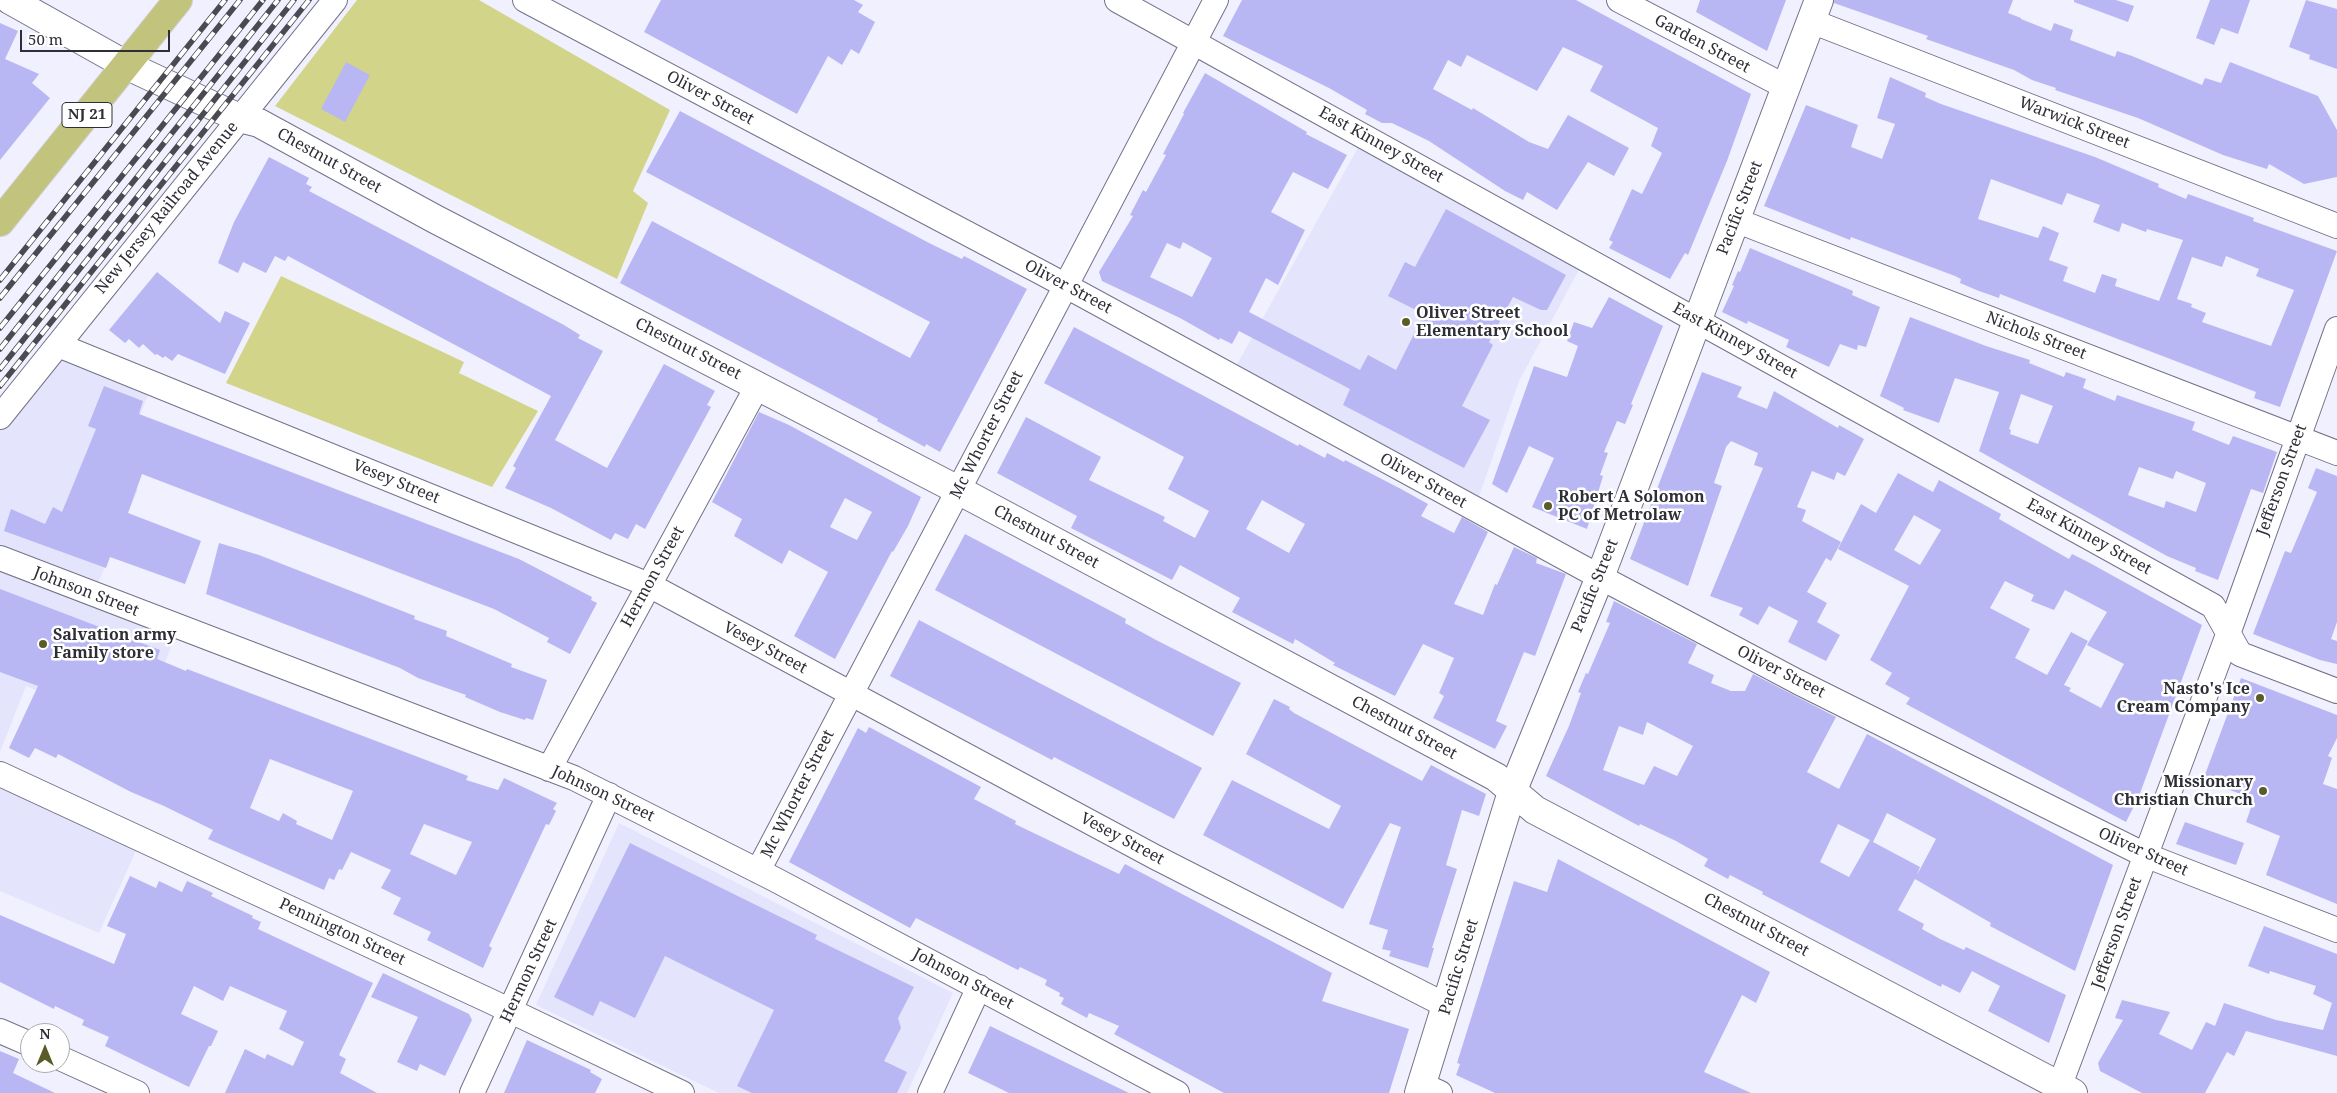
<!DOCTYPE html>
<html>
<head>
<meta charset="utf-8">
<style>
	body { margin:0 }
	#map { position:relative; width:2337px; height:1093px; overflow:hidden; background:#f0f0fe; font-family:"Noto Serif",serif }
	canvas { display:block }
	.north { position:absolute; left:20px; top:1023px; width:50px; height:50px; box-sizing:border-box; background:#fff; border:1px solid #ababaf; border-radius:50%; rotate:0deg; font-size:14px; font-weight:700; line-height:20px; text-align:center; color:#2e2e37 }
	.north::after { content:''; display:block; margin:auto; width:18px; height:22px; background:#595b28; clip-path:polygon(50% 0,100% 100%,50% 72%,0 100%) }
	.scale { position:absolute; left:20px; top:30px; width:150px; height:22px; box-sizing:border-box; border:2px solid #2e2e37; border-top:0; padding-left:6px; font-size:15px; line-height:18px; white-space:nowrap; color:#2e2e37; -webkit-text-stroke:4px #fff; paint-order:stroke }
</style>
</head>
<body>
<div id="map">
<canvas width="2337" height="1093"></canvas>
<div class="north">N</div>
<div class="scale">50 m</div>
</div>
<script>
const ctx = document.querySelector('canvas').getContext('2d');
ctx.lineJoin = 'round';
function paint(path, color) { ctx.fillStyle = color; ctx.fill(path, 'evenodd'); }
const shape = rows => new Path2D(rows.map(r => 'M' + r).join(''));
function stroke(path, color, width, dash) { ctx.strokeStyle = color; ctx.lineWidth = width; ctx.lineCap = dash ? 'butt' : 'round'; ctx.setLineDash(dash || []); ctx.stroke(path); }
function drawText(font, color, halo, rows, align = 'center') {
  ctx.font = font + ' "Noto Serif",serif'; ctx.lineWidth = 5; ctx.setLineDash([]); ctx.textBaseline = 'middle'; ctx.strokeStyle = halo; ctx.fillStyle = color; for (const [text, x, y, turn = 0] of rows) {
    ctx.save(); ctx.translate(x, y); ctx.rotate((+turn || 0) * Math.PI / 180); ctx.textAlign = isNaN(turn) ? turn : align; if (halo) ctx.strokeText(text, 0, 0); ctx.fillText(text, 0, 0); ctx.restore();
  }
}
paint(shape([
	[1360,144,1581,266,1519,381,1476,505,1230,377],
	[70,341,154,379,115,481,138,490,89,604,175,635,141,731,26,686,0,752,0,426],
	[0,780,138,846,99,933,0,891],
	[619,823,953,993,907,1093,719,1093,536,1005]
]), '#e4e4fc');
paint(shape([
	[357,0,479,0,670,110,633,191,648,203,617,279,275,106],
	[281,276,464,362,459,373,538,411,492,487,226,383]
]), '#d2d589');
paint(shape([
	[661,0,854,0,863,5,858,12,875,22,859,54,851,49,842,65,828,56,797,114,644,32],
	[1242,0,1576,0,1751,94,1727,161,1688,255,1685,253,1670,279,1609,248,1613,242,1609,240,1632,189,1642,194,1662,153,1651,146,1658,128,1590,91,1603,66,1563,47,1537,91,1467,55,1461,67,1448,60,1433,89,1472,110,1473,108,1529,142,1548,149,1568,115,1629,148,1614,176,1588,162,1557,210,1527,192,1523,200,1505,191,1429,141,1392,123,1382,123,1365,114,1367,110,1329,88,1223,36],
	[1700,0,1786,0,1767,51,1696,12],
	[1834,0,2013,0,2008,13,2021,18,2021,19,2051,31,2054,23,2073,30,2070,40,2115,57,2117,51,2132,56,2202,85,2205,78,2221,83,2230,62,2318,96,2337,130,2337,177,2304,184,2269,164,2267,169,2223,155,2138,118,2055,90,2056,88,2032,80,2014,70,1926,39,1928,36,1834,3],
	[2074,0,2116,0,2134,6,2128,22,2074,2],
	[2210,0,2250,0,2238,34,2221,28,2214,45,2196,38],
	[2306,0,2337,9,2337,69,2309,59,2310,55,2289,47],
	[0,23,18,31,5,59,39,74,32,83,50,98,0,160],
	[346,62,370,75,345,122,321,109],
	[1205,73,1307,132,1306,134,1347,155,1328,189,1293,172,1271,212,1305,230,1278,285,1266,278,1249,312,1360,370,1368,355,1396,370,1424,314,1388,296,1405,262,1415,267,1446,209,1566,275,1547,310,1541,310,1513,297,1489,342,1493,345,1462,406,1490,420,1464,468,1343,405,1350,389,1239,331,1232,344,1220,338,1219,340,1180,318,1102,281,1099,272,1133,216,1130,215,1143,190,1146,192,1154,177,1166,155,1163,154,1184,114,1183,113],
	[1183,242,1212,258,1192,297,1150,277,1167,243,1180,249],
	[1890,77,1926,93,1925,97,1941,104,2095,157,2159,184,2158,187,2186,199,2188,194,2254,218,2253,221,2337,251,2280,407,2254,398,2256,392,2186,365,2000,294,1999,298,1979,291,1960,283,1961,279,1955,276,1851,237,1850,240,1764,206,1806,105,1858,125,1851,147,1882,159,1895,124,1877,118],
	[1991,179,2062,205,2067,193,2100,205,2093,222,2119,232,2122,223,2146,232,2147,229,2183,240,2159,301,2115,286,2117,279,2102,274,2095,293,2063,281,2068,267,2049,260,2059,233,2043,226,2038,238,1978,219],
	[2226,256,2259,269,2256,276,2294,290,2271,346,2202,322,2206,313,2191,307,2192,304,2177,299,2192,257,2222,267],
	[680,111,931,244,962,259,964,256,1027,289,940,452,926,444,925,447,877,421,878,419,620,283,652,221,910,358,930,322,646,172],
	[269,157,309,178,306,184,312,187,309,191,564,325,580,335,578,338,603,351,555,440,607,468,664,364,715,391,707,405,711,407,645,529,636,524,628,539,615,533,611,540,551,508,505,488,516,468,513,466,551,396,288,256,285,261,275,256,266,273,243,262,238,273,218,263,234,222],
	[1750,248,1853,291,1852,295,1880,307,1866,347,1858,345,1857,350,1840,344,1829,367,1786,347,1789,340,1748,321,1747,324,1722,312,1734,286,1732,285,1738,271,1740,272],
	[157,272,220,323,225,311,250,323,225,374,178,354,172,361,165,356,163,358,157,354,155,355,143,344,139,348,129,339,125,343,109,330],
	[1609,297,1663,326,1631,404,1633,405,1625,424,1617,421,1604,452,1608,453,1600,475,1603,476,1587,529,1532,507,1554,458,1529,446,1507,493,1492,484,1534,366,1567,377,1578,346,1567,341,1574,322,1592,328],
	[1910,317,1986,346,2030,360,2029,363,2064,377,2066,372,2086,379,2083,388,2115,401,2117,395,2195,422,2192,430,2229,445,2233,436,2277,452,2263,493,2251,489,2218,580,2195,571,2196,568,2167,556,2118,529,1979,451,1999,392,1955,378,1939,423,1903,410,1904,408,1880,396],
	[2021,394,2053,406,2038,444,2010,434,2011,430,2009,429],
	[2139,467,2173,479,2176,471,2206,483,2196,512,2166,501,2164,508,2128,495],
	[1074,327,1298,446,1299,444,1325,458,1327,453,1344,462,1345,460,1401,489,1428,504,1421,516,1454,533,1462,517,1488,532,1454,604,1483,615,1495,584,1497,585,1514,547,1537,558,1536,563,1566,574,1535,656,1524,652,1496,721,1507,726,1495,749,1433,718,1444,696,1439,693,1454,658,1423,644,1395,696,1333,665,1335,663,1295,639,1293,644,1232,612,1240,598,1180,565,1172,580,1071,528,1077,516,997,473,1026,417,1101,457,1089,480,1165,517,1163,521,1195,538,1209,511,1168,489,1184,457,1044,383],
	[1262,500,1305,524,1289,553,1246,529],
	[1702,372,1742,387,1737,397,1767,409,1774,391,1838,428,1839,425,1864,439,1845,476,1837,472,1834,480,1812,471,1797,507,1806,510,1802,521,1841,542,1831,561,1826,558,1807,592,1827,603,1817,622,1840,635,1826,661,1788,642,1798,621,1769,606,1758,625,1739,615,1743,608,1710,596,1763,468,1754,465,1758,453,1731,441,1726,447,1714,483,1722,486,1688,586,1630,559],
	[104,386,143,401,139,414,519,559,592,597,591,600,597,603,570,654,547,642,549,638,494,609,142,474,128,513,201,541,185,584,110,557,106,568,4,531,11,509,45,524,53,507,62,512,96,429,88,426],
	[759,412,789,425,921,497,908,526,893,552,892,551,835,659,794,636,828,572,789,550,782,564,734,536,742,519,712,502],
	[845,498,872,512,857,540,830,527],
	[2316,468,2337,476,2337,622,2331,639,2337,641,2337,664,2320,660,2253,634,2285,551,2291,553,2317,492,2308,488],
	[1898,473,1933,492,1939,480,2001,514,1999,519,2069,559,2072,554,2088,562,2202,625,2139,796,2126,822,1906,704,1910,698,1885,684,1892,673,1870,660,1909,586,1838,549,1861,504,1876,513],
	[1914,515,1941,530,1920,565,1894,550],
	[2005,581,2034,595,2031,601,2054,610,2065,590,2107,612,2087,645,2124,664,2101,708,2069,691,2071,688,2064,685,2088,641,2071,632,2047,675,2015,658,2030,629,1990,608],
	[965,534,1126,619,1125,623,1156,640,1241,683,1213,736,935,590],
	[219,543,259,555,415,616,414,619,447,631,446,636,512,664,511,667,547,680,533,720,526,718,525,720,500,712,465,697,466,695,418,678,400,668,206,594],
	[0,589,160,650,157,659,186,671,187,669,468,776,466,780,498,790,504,778,557,803,553,809,556,811,549,825,546,824,489,946,492,948,483,968,427,940,431,932,393,914,401,898,381,888,391,870,351,852,342,870,339,869,334,880,329,878,324,890,208,839,213,830,164,806,131,792,58,754,56,758,35,748,29,758,9,748,38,686,0,672],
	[270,759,353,791,332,840,296,824,297,821,283,813,279,821,250,808],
	[424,824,472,842,456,875,410,854],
	[1614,601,1697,644,1688,663,1714,675,1711,683,1731,691,1745,691,1753,674,1836,717,1807,772,1839,789,1867,734,2113,865,2075,971,1990,926,1991,923,1915,879,1898,910,1924,924,1922,929,1940,939,1964,950,1966,947,2066,995,2049,1043,1988,1011,2000,986,1972,971,1960,993,1942,984,1941,987,1762,894,1763,892,1730,875,1728,879,1704,866,1708,859,1676,841,1640,824,1639,826,1546,776,1569,726,1581,693,1578,692,1586,673,1588,674,1610,623,1606,622],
	[1647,722,1693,746,1677,776,1654,766,1644,785,1603,770,1619,726,1643,735],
	[1887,813,1936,839,1917,875,1920,867,1873,842],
	[1838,824,1870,840,1849,877,1820,862],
	[919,620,1202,768,1174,819,1054,757,1052,760,890,676],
	[2241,678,2337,715,2337,738,2328,756,2332,758,2323,784,2337,789,2337,904,2266,875,2280,836,2246,822,2254,799,2203,780],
	[1274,699,1290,707,1289,709,1294,713,1422,781,1431,765,1486,794,1479,816,1462,810,1446,865,1457,869,1432,948,1434,948,1428,968,1389,956,1391,951,1382,949,1388,930,1369,924,1401,827,1390,823,1343,909,1203,835,1232,780,1329,829,1341,806,1246,754],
	[869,727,981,787,974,799,1016,821,1015,824,1119,874,1125,864,1332,973,1322,1001,1409,1029,1389,1093,1224,1093,1114,1034,1119,1026,1089,1013,1087,1018,1061,1004,1064,998,1059,996,1060,993,1045,985,1047,980,1020,967,1018,970,916,918,910,928,789,862,858,728,866,733],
	[2185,822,2244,843,2236,865,2176,844],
	[630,843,817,935,815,939,914,987,898,1018,901,1028,884,1061,907,1072,897,1093,752,1093,737,1086,774,1010,665,956,635,1018,600,1001,593,1016,554,997],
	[1558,859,1770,972,1756,1003,1742,995,1704,1072,1751,1093,1495,1093,1456,1075,1460,1064,1457,1063,1514,881,1547,892],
	[130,876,156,888,159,881,182,892,187,881,213,893,211,896,253,916,252,918,261,922,258,929,373,983,339,1055,346,1059,340,1073,377,1093,225,1093,245,1049,265,1059,267,1054,293,1066,304,1042,279,1029,287,1011,230,986,223,1001,194,986,181,1014,218,1031,211,1046,209,1046,189,1087,105,1046,109,1037,82,1025,84,1020,55,1006,54,1009,0,982,0,915,114,964,126,934,107,926],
	[2264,926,2337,954,2337,1056,2246,1031,2234,1056,2227,1052,2205,1093,2142,1093,2100,1071,2098,1063,2123,1020,2115,1018,2122,1000,2170,1012,2159,1034,2192,1050,2206,1022,2215,1026,2224,1003,2276,1020,2323,1030,2332,1003,2313,994,2316,986,2270,971,2269,974,2248,966],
	[383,973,469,1014,472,1020,445,1076,420,1064,417,1071,397,1062,418,1017,371,997],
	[990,1026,1129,1093,1009,1093,968,1073],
	[527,1040,591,1070,590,1072,602,1079,595,1093,504,1093],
	[0,1051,19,1059,13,1073,55,1093,0,1093]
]), '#b8b7f4');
const minor = shape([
	[525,0,1046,275,1600,577,1798,682,2145,855,2337,930],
	[1117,0,2213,606,2240,654,2337,691],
	[1619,0,1786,87],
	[1811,21,2337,226],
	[1735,220,2337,453],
	[58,345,649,585,1155,857,1447,1006],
	[0,417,335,0],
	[0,558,574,778,774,879,1177,1093],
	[2229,631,2337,329],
	[549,769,758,385],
	[0,774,490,1001,682,1093],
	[758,871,1216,0],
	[0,1031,30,1044],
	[60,1058,137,1093],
	[1422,1085,1440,1093],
	[472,1093,609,795],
	[930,1093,979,987],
	[2057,1093,2229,632]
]);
const tertiary = shape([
	[10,0,126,65,239,118,259,123,435,219,958,490,1496,777,1535,810,2073,1093],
	[1419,1093,1512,792,1600,577,1819,0]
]);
const primary = shape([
	[0,222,178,0]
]);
stroke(minor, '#737388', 26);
stroke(tertiary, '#737388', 30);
stroke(primary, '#d1d1d3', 30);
stroke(minor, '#fff', 24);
stroke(tertiary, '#fff', 28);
stroke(primary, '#c2c37d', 28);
const rail = shape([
	[0,280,225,0],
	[0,298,240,0],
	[0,328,263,0],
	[0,349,278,0],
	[0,369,294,0],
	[0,386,309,0]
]);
stroke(rail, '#4a4a53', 5.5);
stroke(rail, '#fff', 4, [11]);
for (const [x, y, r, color] of [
	[1406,322,5,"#595b28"],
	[1548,506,5,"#595b28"],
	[43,644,5,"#595b28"],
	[2260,698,5,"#595b28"],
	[2263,791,5,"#595b28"]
]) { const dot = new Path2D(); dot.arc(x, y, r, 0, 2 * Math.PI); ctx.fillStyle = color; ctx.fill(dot); stroke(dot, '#fff', 2); }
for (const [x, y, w] of [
	[87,115,50]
]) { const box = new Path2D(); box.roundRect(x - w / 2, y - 12.5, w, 25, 4); ctx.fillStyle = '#fff'; ctx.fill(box); stroke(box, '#2e2e37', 1); }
drawText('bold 15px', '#2e2e37', null, [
	["NJ 21",87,115]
]);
drawText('16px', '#2e2e37', '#fff', [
	["Garden Street",1702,44,28],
	["Oliver Street",710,98,28],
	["Warwick Street",2074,123,21],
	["East Kinney Street",1381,145,29],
	["Chestnut Street",329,161,29],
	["New Jersey Railroad Avenue",167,208,-51],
	["Pacific Street",1740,208,-69],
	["Oliver Street",1068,287,28],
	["Nichols Street",2036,336,21],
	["East Kinney Street",1735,341,29],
	["Chestnut Street",688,349,27],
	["Mc Whorter Street",987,435,-63],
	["Jefferson Street",2282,480,-70],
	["Oliver Street",1423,481,29],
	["Vesey Street",396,482,22],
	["Chestnut Street",1046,537,28],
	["East Kinney Street",2089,537,29],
	["Hermon Street",653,577,-61],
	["Pacific Street",1595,586,-68],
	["Johnson Street",86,592,21],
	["Vesey Street",765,648,28],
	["Oliver Street",1781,672,27],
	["Chestnut Street",1404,728,28],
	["Johnson Street",603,794,25],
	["Mc Whorter Street",798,794,-63],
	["Vesey Street",1122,839,28],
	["Oliver Street",2143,852,24],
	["Chestnut Street",1756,925,28],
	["Pennington Street",342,932,25],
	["Jefferson Street",2117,933,-70],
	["Pacific Street",1459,967,-73],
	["Hermon Street",529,971,-65],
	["Johnson Street",963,979,28]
]);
drawText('bold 16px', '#2e2e37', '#fff', [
	["Oliver Street",1416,313],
	["Elementary School",1416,331],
	["Robert A Solomon",1558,497],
	["PC of Metrolaw",1558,515],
	["Salvation army",53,635],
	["Family store",53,653],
	["Nasto's Ice",2250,689,"right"],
	["Cream Company",2250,707,"right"],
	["Missionary",2253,782,"right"],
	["Christian Church",2253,800,"right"]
], 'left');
</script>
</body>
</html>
